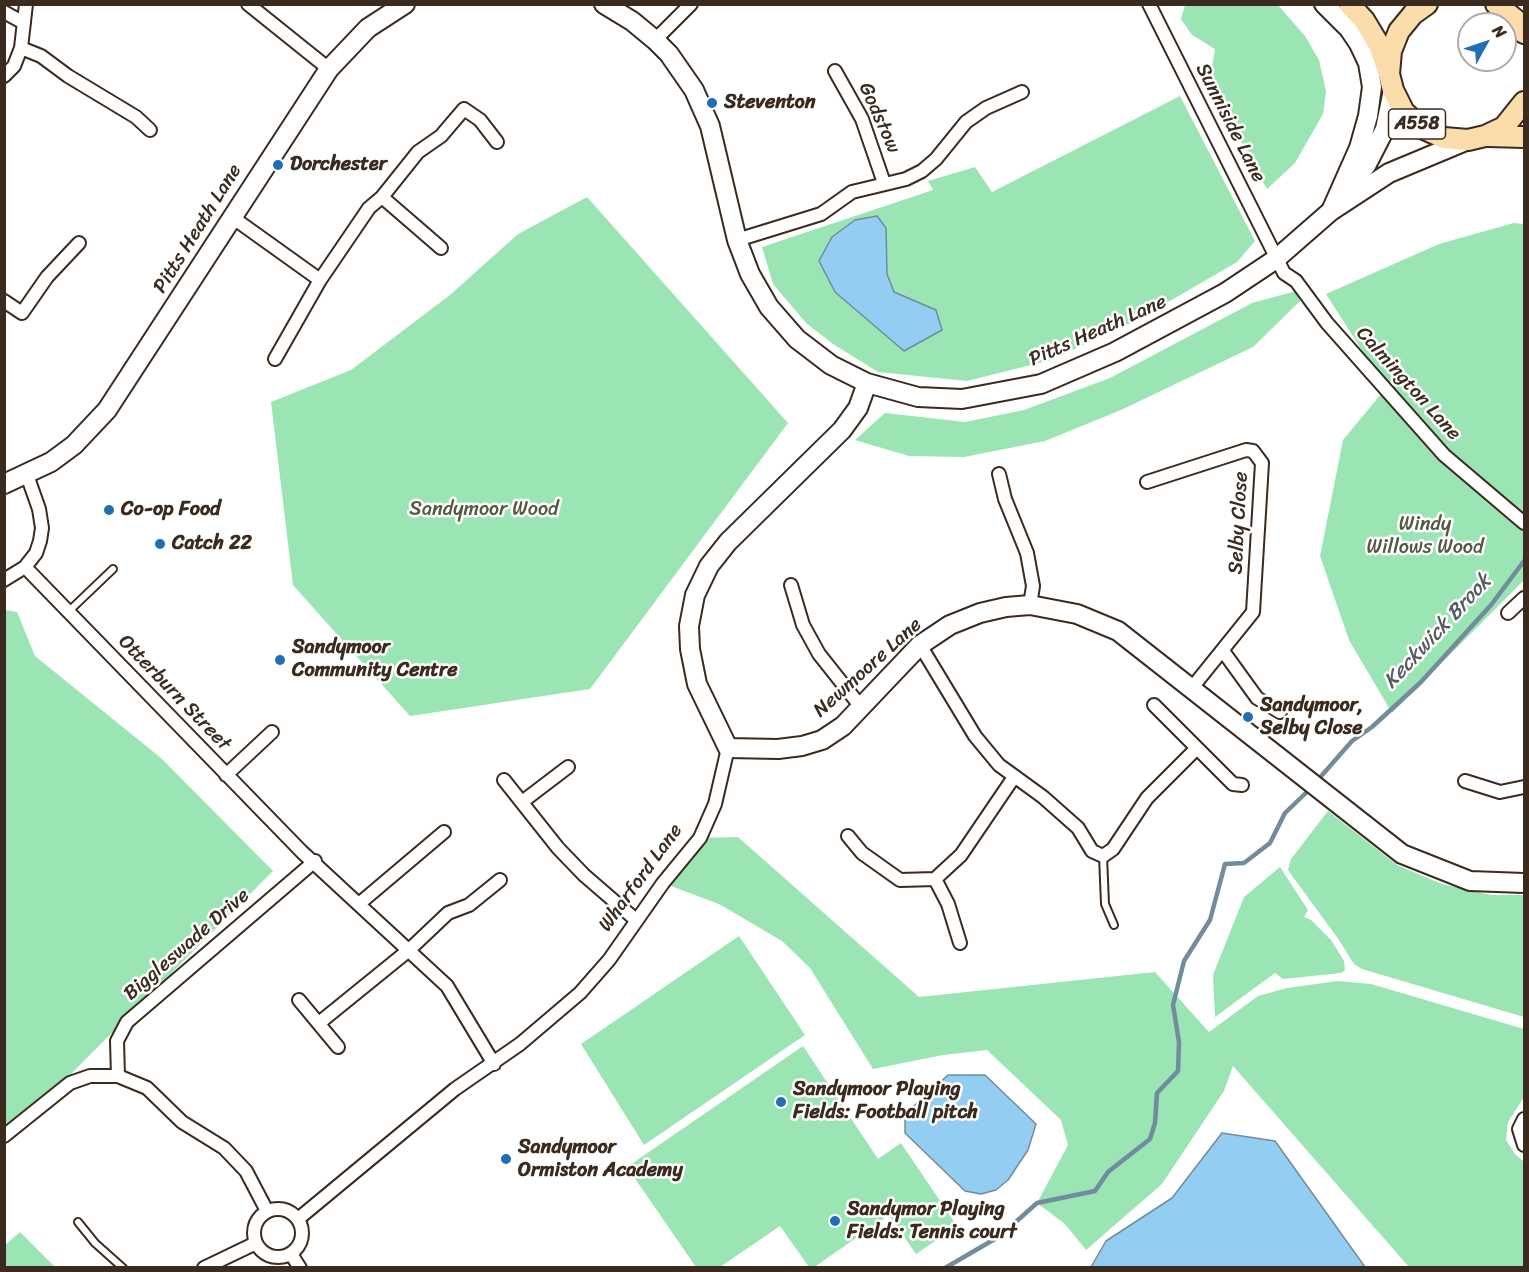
<!DOCTYPE html>
<html>
<head>
<meta charset="utf-8">
<style>
	body { margin:0 }
	#map { position:relative; width:1529px; height:1272px; overflow:hidden; background:#fff; font-family:Sriracha,sans-serif }
	canvas { display:block }
	.frame { position:absolute; inset:0; border:6px solid #3b2a1e; pointer-events:none }
	.north { position:absolute; left:1457px; top:12px; width:60px; height:60px; box-sizing:border-box; background:#fff; border:2px solid #b1aaa5; border-radius:50%; rotate:50deg; font-size:16px; font-weight:700; line-height:24px; text-align:center; color:#3b2a1e }
	.north::after { content:''; display:block; margin:auto; width:21px; height:27px; background:#1f6fb2; clip-path:polygon(50% 0,100% 100%,50% 72%,0 100%) }
</style>
</head>
<body>
<div id="map">
<canvas width="1529" height="1272"></canvas>
<div class="frame"></div>
<div class="north">N</div>
</div>
<script>
const ctx = document.querySelector('canvas').getContext('2d');
ctx.lineJoin = 'round';
function paint(path, color) { ctx.fillStyle = color; ctx.fill(path, 'evenodd'); }
const shape = rows => new Path2D(rows.map(r => 'M' + r).join(''));
function stroke(path, color, width, dash) { ctx.strokeStyle = color; ctx.lineWidth = width; ctx.lineCap = dash ? 'butt' : 'round'; ctx.setLineDash(dash || []); ctx.stroke(path); }
function drawText(font, color, halo, rows, align = 'center') {
  ctx.font = font + ' Sriracha,sans-serif'; ctx.lineWidth = 5; ctx.setLineDash([]); ctx.textBaseline = 'middle'; ctx.strokeStyle = halo; ctx.fillStyle = color; for (const [text, x, y, turn = 0] of rows) {
    ctx.save(); ctx.translate(x, y); ctx.rotate((+turn || 0) * Math.PI / 180); ctx.textAlign = isNaN(turn) ? turn : align; if (halo) ctx.strokeText(text, 0, 0); ctx.fillText(text, 0, 0); ctx.restore();
  }
}
paint(shape([
	[1185,5,1278,5,1305,36,1319,60,1326,91,1323,114,1295,163,1267,189,1209,84,1215,49,1192,35,1181,19],
	[1180,96,1255,241,1237,262,1139,319,1051,360,967,381,878,372,833,344,806,323,773,284,762,247,933,190,928,181,975,167,992,192],
	[587,197,788,423,590,689,410,716,293,585,271,402,351,370,450,295,518,234],
	[1514,223,1524,224,1524,580,1392,713,1349,640,1320,556,1343,440,1386,388,1326,294,1439,244],
	[1296,291,1300,301,1253,347,1121,410,1045,441,964,457,909,456,855,440,885,413,965,422,1024,410,1110,378,1252,303],
	[4,610,17,612,35,656,161,758,273,871,66,1079,5,1128],
	[1328,811,1397,865,1442,884,1491,895,1524,895,1524,1017,1362,969,1354,964,1339,940,1288,870,1291,859],
	[738,837,919,997,1155,972,1209,1032,1258,996,1287,988,1338,981,1371,984,1524,1029,1524,1097,1508,1122,1506,1140,1515,1154,1524,1162,1524,1267,1409,1267,1233,1066,1224,1091,1162,1184,1086,1250,1065,1224,1037,1203,1068,1145,1061,1120,987,1050,943,1055,873,1069,810,968,782,941,719,904,663,883,700,838],
	[1280,867,1308,910,1304,917,1311,920,1331,940,1344,961,1345,970,1341,973,1283,979,1275,973,1215,1017,1213,975,1244,897],
	[739,936,805,1035,644,1145,581,1044],
	[803,1046,878,1159,901,1143,957,1226,916,1254,889,1215,813,1268,809,1267,780,1226,720,1267,696,1267,627,1167],
	[20,1232,55,1267,5,1267,5,1245]
]), '#9be4b3');
const water = shape([
	[877,216,886,228,887,274,894,292,936,310,942,330,904,351,835,292,819,261,832,237,855,220,877,216],
	[948,1075,985,1075,1036,1124,1028,1150,1008,1180,996,1190,981,1194,965,1191,905,1133,905,1114,948,1075],
	[1222,1133,1275,1141,1365,1267,1091,1267,1106,1241,1172,1198,1222,1133]
]);
paint(water, '#93cdf2');
stroke(water, '#708c9d', 1.5);
stroke(shape([
	[1316,782,1352,741,1372,727,1421,682,1491,605,1524,561],
	[945,1268,1000,1236,1037,1203,1095,1191,1108,1172,1150,1139,1155,1123,1157,1093,1178,1071,1179,1042,1173,1005,1184,961,1210,920,1225,864,1244,863,1270,843,1285,813,1311,788]
]), '#708c9d', 4.5);
const lane = shape([
	[68,612,113,569],
	[1103,856,1105,904,1114,925],
	[78,1222,95,1243,123,1268]
]);
const street = shape([
	[248,4,329,69],
	[1149,4,1284,273,1296,281,1327,323,1444,455,1524,523],
	[4,12,24,23],
	[655,40,691,4],
	[21,48,41,56,68,76,136,117,150,130],
	[835,71,862,119,884,183],
	[4,76,14,66,21,48,26,4],
	[382,197,441,248],
	[232,217,320,280],
	[737,240,821,214,852,192,906,179,922,171,936,159,966,122,986,108,1022,92],
	[4,301,22,313,47,277,79,243],
	[275,359,320,280,369,208,382,197,418,152,441,136,464,109,480,120,497,142],
	[999,474,1005,499,1027,553,1033,586,1030,605],
	[1147,482,1246,450,1253,451,1262,463,1253,612,1191,689],
	[25,567,302,852,447,986,494,1064],
	[4,580,25,567,36,553,40,541,42,528,39,509,27,475],
	[791,585,803,625,819,654,861,707],
	[1508,613,1524,598],
	[920,645,975,736,999,765,1043,797,1078,828,1092,851,1103,856,1113,849,1147,798,1196,749],
	[1223,651,1257,698,1280,712],
	[1154,705,1233,784,1242,785],
	[226,775,272,732],
	[504,780,558,848,584,875,636,920],
	[1465,781,1500,792,1524,787],
	[522,802,568,767],
	[848,836,862,853,900,880,935,879,948,904,960,943],
	[935,879,961,855,1014,777],
	[360,903,444,832],
	[299,1000,338,1047],
	[319,1023,409,950,448,913,469,905,500,880],
	[118,1076,117,1041,127,1022,315,861],
	[1524,1119,1519,1129,1524,1145],
	[4,1136,70,1083,90,1076,118,1076,147,1088,182,1122,224,1148,246,1171,267,1211],
	'254 1233a24 24 0 1 1 48 0a24 24 0 1 1-48 0Z',
	[298,1219,455,1089,520,1044,580,993,609,960,663,883,700,838,715,804,728,748],
	[291,1254,300,1268],
	[204,1268,256,1243]
]);
const secondary = shape([
	[604,4,632,21,655,40,669,54,694,90,710,126,737,240,750,274,769,307,797,339,831,365,867,383,918,397,962,399,1041,384,1115,352,1225,293,1276,259,1331,211,1389,173,1468,140],
	[1324,4,1349,29,1359,44,1368,63,1372,87,1368,116,1359,148,1331,211],
	[1349,188,1367,164,1385,129,1393,90],
	[867,383,858,408,842,430,728,542,709,566,695,595,689,626,690,649,697,684,728,748,778,749,802,746,822,740,843,726,920,645,950,625,980,613,1006,607,1030,605,1077,614,1118,631,1402,854,1470,881,1524,883],
	[4,484,51,462,74,445,107,410,329,69,368,28,405,4]
]);
const primary = shape([
	[1349,4,1364,20,1379,45,1387,68],
	[1427,4,1413,14,1399,31,1391,51,1389,74,1393,90,1404,112,1422,128,1444,138,1468,140,1485,136,1504,127,1524,102],
	[1496,4,1516,20,1524,33],
	[1488,136,1524,137]
]);
stroke(lane, '#3b2a1e', 10);
stroke(street, '#3b2a1e', 16);
stroke(secondary, '#3b2a1e', 22);
stroke(primary, '#3b2a1e', 24);
stroke(lane, '#fff', 6);
stroke(street, '#fff', 12);
stroke(secondary, '#fff', 18);
stroke(primary, '#fbddab', 20);
for (const [x, y, r, color] of [
	[712,103,6,"#1f6fb2"],
	[278,165,6,"#1f6fb2"],
	[109,510,6,"#1f6fb2"],
	[160,544,6,"#1f6fb2"],
	[280,660,6,"#1f6fb2"],
	[1248,717,6,"#1f6fb2"],
	[781,1102,6,"#1f6fb2"],
	[506,1159,6,"#1f6fb2"],
	[835,1221,6,"#1f6fb2"]
]) { const dot = new Path2D(); dot.arc(x, y, r, 0, 2 * Math.PI); ctx.fillStyle = color; ctx.fill(dot); stroke(dot, '#fff', 2); }
for (const [x, y, w] of [
	[1417,124,57]
]) { const box = new Path2D(); box.roundRect(x - w / 2, y - 15, w, 30, 4.5); ctx.fillStyle = '#fff'; ctx.fill(box); stroke(box, '#3b2a1e', 1.5); }
drawText('bold 18px', '#3b2a1e', null, [
	["A558",1417,124]
]);
drawText('bold 20px', '#3b2a1e', '#fff', [
	["Steventon",724,103],
	["Dorchester",290,165],
	["Co-op Food",121,510],
	["Catch 22",172,544],
	["Sandymoor",292,648],
	["Community Centre",292,671],
	["Sandymoor,",1260,706],
	["Selby Close",1260,729],
	["Sandymoor Playing",793,1090],
	["Fields: Football pitch",793,1113],
	["Sandymoor",518,1148],
	["Ormiston Academy",518,1171],
	["Sandymor Playing",847,1210],
	["Fields: Tennis court",847,1233]
], 'left');
drawText('20px', '#3b2a1e', '#fff', [
	["Godstow",879,118,66],
	["Sunniside Lane",1230,123,63],
	["Pitts Heath Lane",198,229,-58],
	["Pitts Heath Lane",1098,331,-24],
	["Calmington Lane",1408,384,48],
	["Selby Close",1239,523,-87],
	["Newmoore Lane",868,668,-42],
	["Otterburn Street",174,693,46],
	["Wharford Lane",641,878,-54],
	["Biggleswade Drive",187,945,-41]
]);
drawText('20px', '#535843', '#fff', [
	["Sandymoor Wood",484,510],
	["Windy",1425,525],
	["Willows Wood",1425,548]
]);
drawText('italic 21px', '#555b5e', '#fff', [
	["Keckwick Brook",1438,632,-47]
]);
</script>
</body>
</html>
